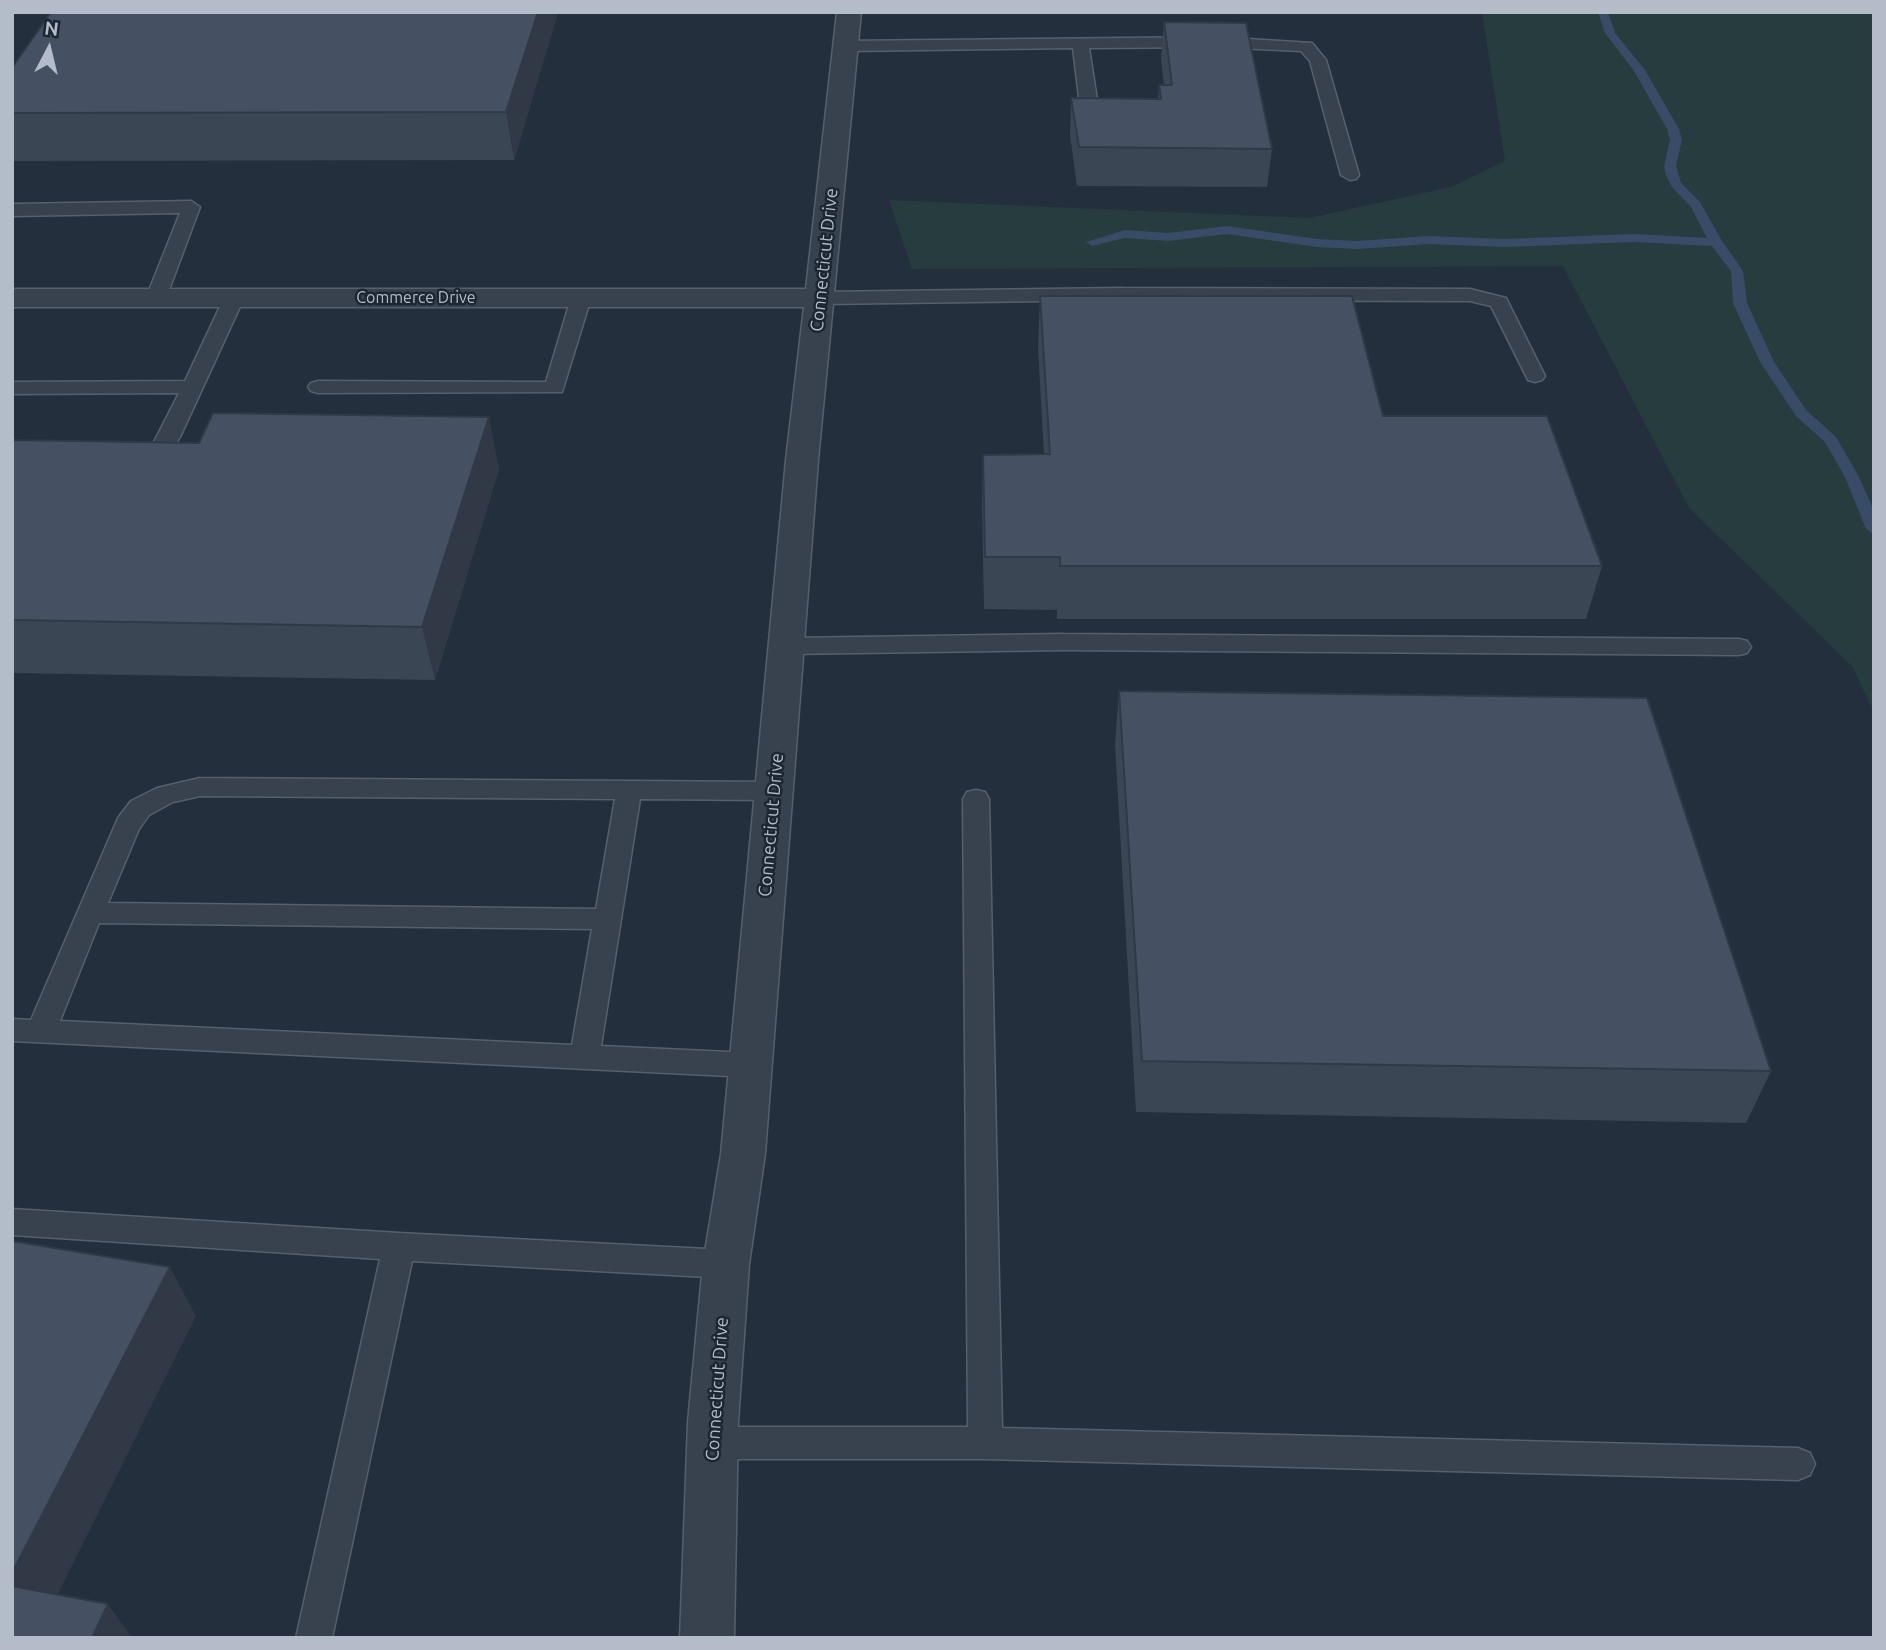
<!DOCTYPE html>
<html>
<head>
<meta charset="utf-8">
<style>
	body { margin:0 }
	#map { position:relative; width:1886px; height:1650px; overflow:hidden; background:#242f3e; font-family:Ubuntu,sans-serif }
	canvas { display:block }
	.frame { position:absolute; inset:0; border:14px solid #b4bcc9; pointer-events:none }
	.north { position:absolute; left:14px; top:14px; width:70px; height:70px; -webkit-text-stroke:5px #1d2633; paint-order:stroke; rotate:7deg; font-size:19px; font-weight:700; line-height:28px; text-align:center; color:#b4bcc9 }
	.north::after { content:''; display:block; margin:auto; width:24px; height:32px; background:#b4bcc9; clip-path:polygon(50% 0,100% 100%,50% 72%,0 100%) }
</style>
</head>
<body>
<div id="map">
<canvas width="1886" height="1650"></canvas>
<div class="frame"></div>
<div class="north">N</div>
</div>
<script>
const ctx = document.querySelector('canvas').getContext('2d');
ctx.lineJoin = 'round';
function paint(path, color) { ctx.fillStyle = color; ctx.fill(path, 'evenodd'); }
const shape = rows => new Path2D(rows.map(r => 'M' + r).join(''));
function stroke(path, color, width, dash) { ctx.strokeStyle = color; ctx.lineWidth = width; ctx.lineCap = dash ? 'butt' : 'round'; ctx.setLineDash(dash || []); ctx.stroke(path); }
function drawText(font, color, halo, rows, align = 'center') {
  ctx.font = font + ' Ubuntu,sans-serif'; ctx.lineWidth = 5; ctx.setLineDash([]); ctx.textBaseline = 'middle'; ctx.strokeStyle = halo; ctx.fillStyle = color; for (const [text, x, y, turn = 0] of rows) {
    ctx.save(); ctx.translate(x, y); ctx.rotate((+turn || 0) * Math.PI / 180); ctx.textAlign = isNaN(turn) ? turn : align; if (halo) ctx.strokeText(text, 0, 0); ctx.fillText(text, 0, 0); ctx.restore();
  }
}
paint(shape([
	[1482,12,1874,12,1874,712,1852,666,1689,508,1563,266,912,269,889,200,1309,218,1451,187,1505,161]
]), '#263c3f');
paint(shape([
	[1598,12,1608,12,1615,33,1645,70,1679,129,1682,140,1676,166,1681,183,1700,202,1722,241,1743,271,1747,303,1774,362,1806,410,1836,437,1859,477,1874,511,1874,534,1866,529,1845,477,1825,442,1796,416,1760,362,1733,303,1731,271,1712,246,1634,242,1505,247,1429,244,1357,249,1317,247,1227,234,1168,241,1125,238,1092,246,1086,242,1125,230,1168,233,1227,226,1317,239,1357,241,1429,236,1505,239,1634,234,1707,238,1691,207,1672,187,1666,175,1664,166,1670,140,1667,129,1634,71,1605,33,1598,12]
]), '#394c67');
const lane = shape([
	[1215,37,1312,43,1326,60,1359,175,1356,179,1350,180,1341,175,1310,61,1301,51,1215,47,1089,48,1098,106,1089,111,1080,106,1073,48,847,51,839,46,847,41,1215,37],
	[191,201,200,207,166,298,156,304,146,298,180,213,12,216,12,204,191,201],
	[1123,288,1470,289,1506,298,1545,376,1542,380,1535,382,1528,380,1491,306,1470,301,1123,300,820,304,810,298,820,292,1123,288],
	[234,292,244,298,180,437,170,452,136,463,128,462,125,457,128,452,154,442,179,393,12,394,12,382,185,381,224,298,234,292],
	[581,292,591,298,562,392,318,393,311,391,308,387,311,383,318,381,546,382,571,298,581,292],
	[1063,634,1739,639,1747,641,1751,647,1747,653,1739,655,1063,650,788,654,780,652,776,646,780,640,788,638,1063,634],
	[200,778,773,782,782,785,786,791,782,797,773,800,640,799,601,1046,750,1053,760,1057,765,1065,760,1073,750,1077,12,1041,12,1019,31,1020,118,818,131,801,157,788,200,778],
	[200,796,615,799,596,909,108,903,139,829,149,815,173,802,200,796],
	[99,923,592,929,572,1045,60,1021,99,923],
	[976,790,985,792,989,799,1002,1428,1798,1448,1810,1453,1815,1464,1810,1475,1798,1480,985,1459,713,1459,701,1454,696,1443,701,1432,713,1427,968,1427,963,799,967,792,976,790],
	[12,1209,399,1233,726,1250,737,1254,742,1264,737,1274,726,1278,412,1261,332,1638,296,1638,380,1259,12,1235,12,1209]
]);
const street = shape([
	[837,12,861,12,818,460,765,1154,749,1264,738,1422,734,1638,680,1638,688,1422,703,1264,721,1154,786,460,804,307,12,307,12,289,806,289,837,12]
]);
stroke(lane, '#565f6c', 3);
stroke(street, '#565f6c', 3);
paint(lane, '#38414e');
paint(street, '#38414e');
paint(shape([
	[558,12,514,160,12,161,12,68],
	[1164,22,1272,149,1267,187,1077,186,1070,135,1071,98,1158,99,1159,85,1164,85,1161,59],
	[1040,296,1383,416,1602,566,1586,619,1057,619,1057,610,984,609,982,507,983,455,1044,455,1038,347],
	[12,440,499,469,435,680,12,673],
	[1119,691,1771,1071,1746,1123,1136,1112,1115,744]
]), '#3b4654');
paint(shape([
	[538,12,558,12,514,160,506,112],
	[489,417,499,469,435,680,422,627],
	[170,1267,196,1316,41,1628,12,1592,12,1573],
	[108,1604,132,1638,92,1638]
]), '#303945');
const building = shape([
	[51,12,538,12,506,112,12,113,12,68,51,12],
	[1164,22,1246,23,1272,149,1079,147,1071,98,1161,99,1159,85,1172,85,1164,22],
	[1040,296,1352,296,1383,416,1547,416,1602,566,1060,566,1060,557,985,557,983,455,1050,454,1040,296],
	[213,413,489,417,422,627,12,620,12,440,199,443,213,413],
	[1119,691,1647,698,1771,1071,1142,1061,1119,691],
	[12,1241,170,1267,12,1573,12,1241],
	[12,1586,108,1604,92,1638,12,1638,12,1586]
]);
paint(building, '#455162');
stroke(building, '#303945', 2);
drawText('16px', '#b4bcc9', '#1d2633', [
	["Commerce Drive",416,298]
]);
drawText('18px', '#b4bcc9', '#1d2633', [
	["Connecticut Drive",824,260,-84],
	["Connecticut Drive",771,825,-85],
	["Connecticut Drive",717,1389,-86]
]);
</script>
</body>
</html>
